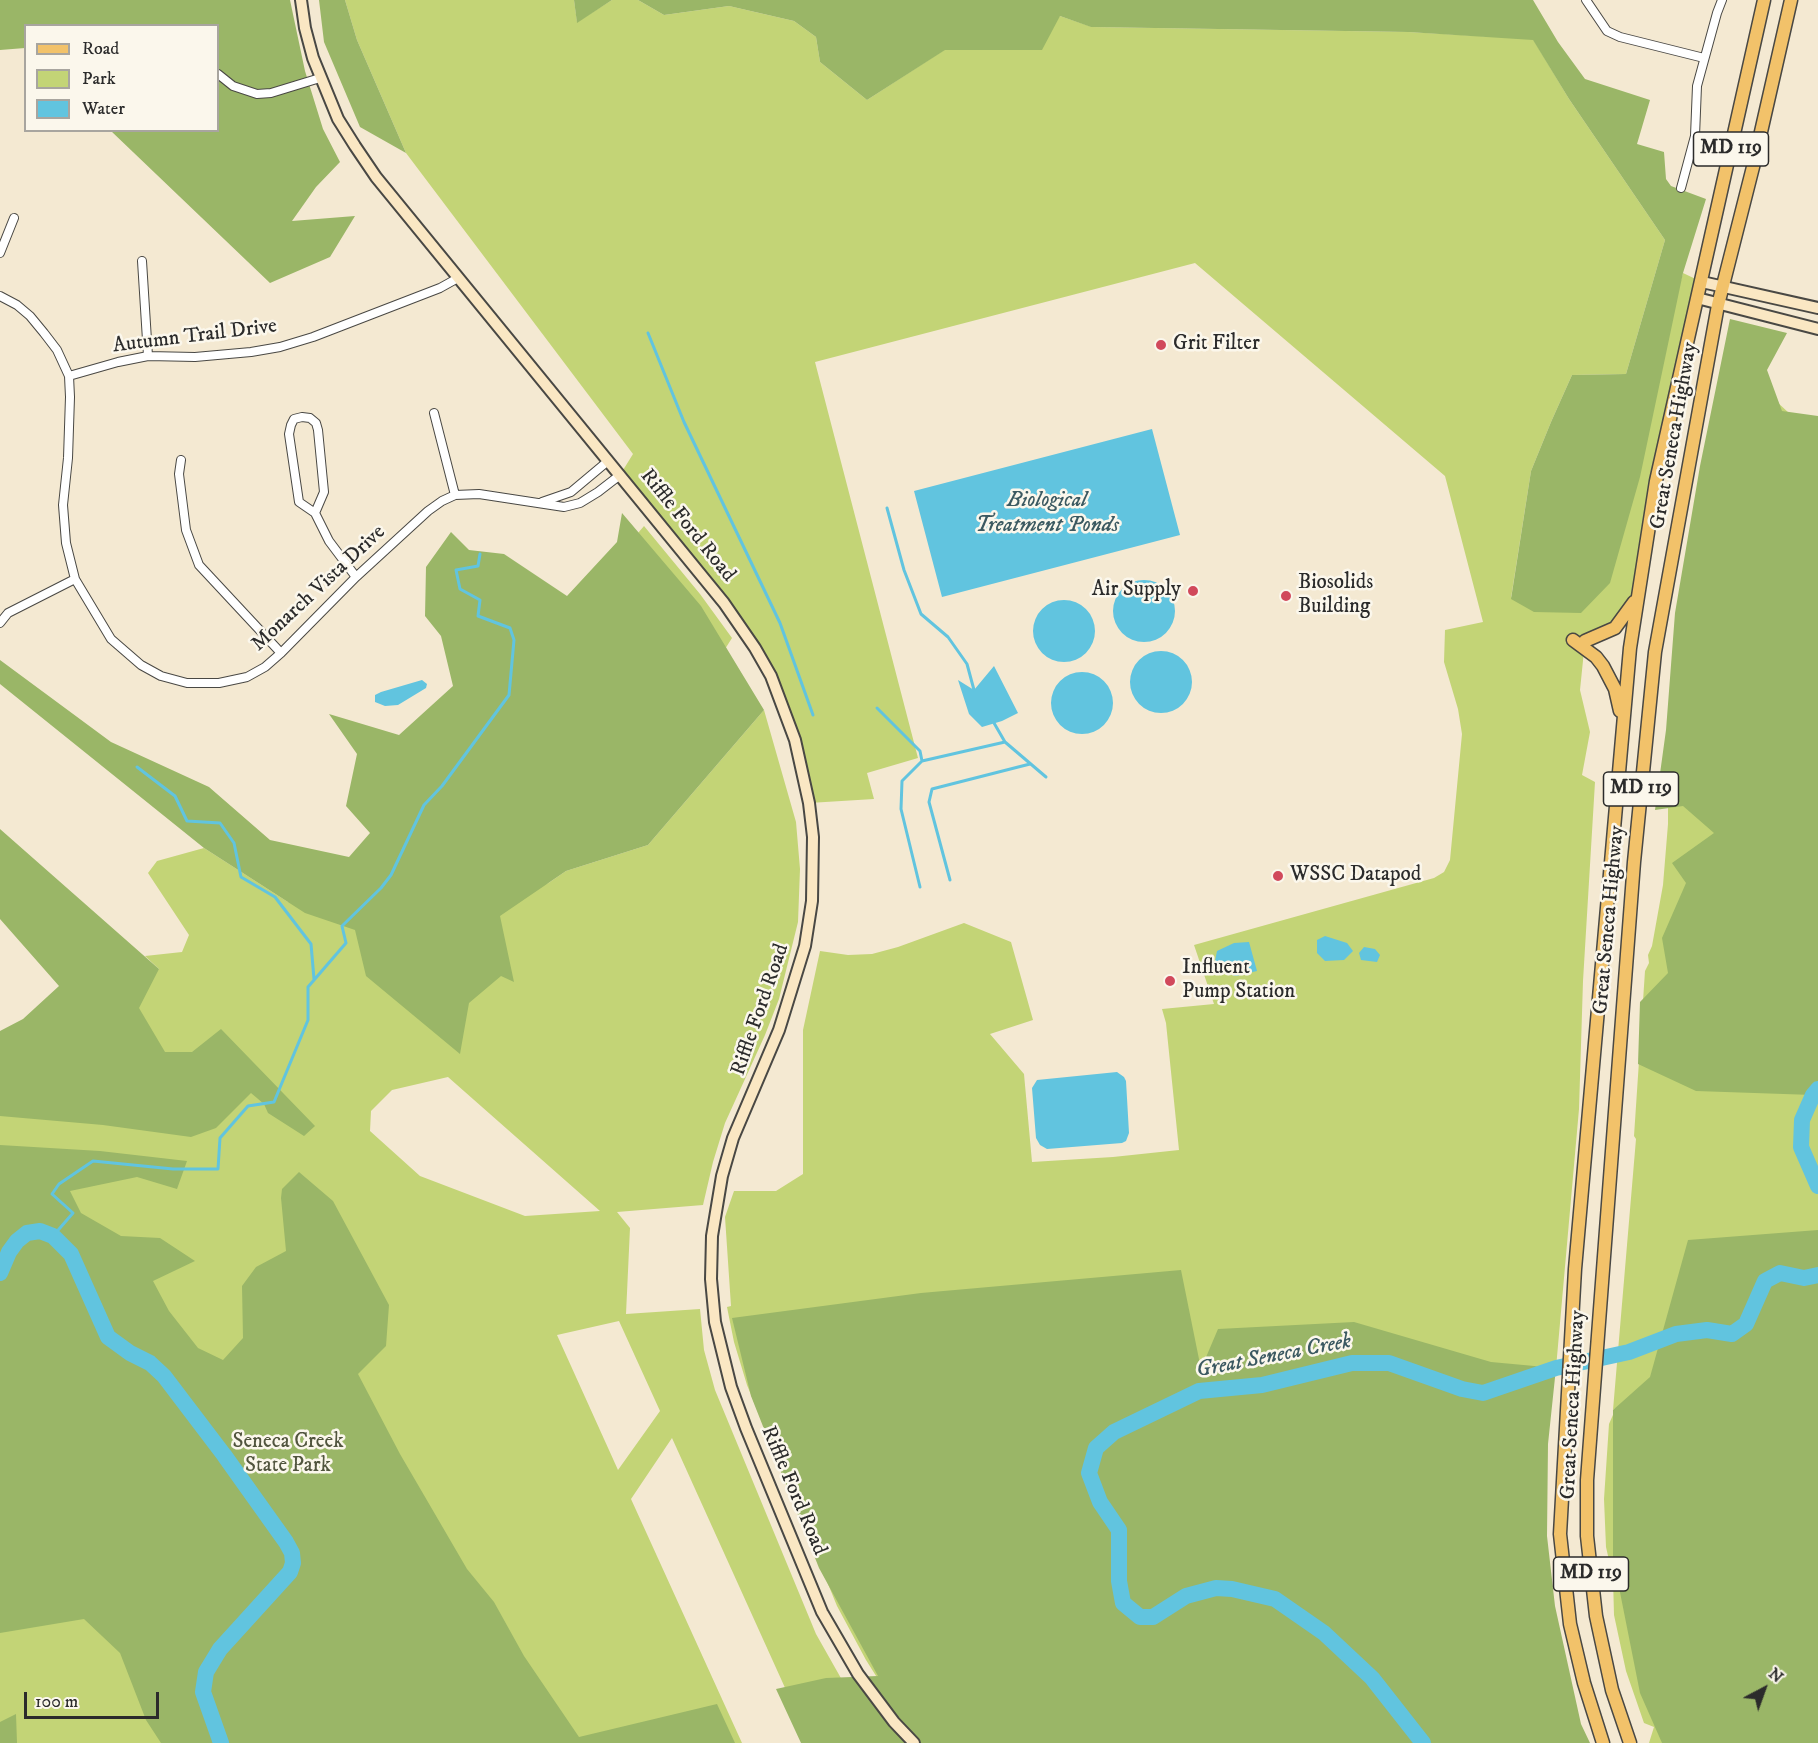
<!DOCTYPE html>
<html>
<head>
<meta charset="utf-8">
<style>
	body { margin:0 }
	#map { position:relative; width:1818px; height:1743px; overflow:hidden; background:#f4e9d2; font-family:"IM FELL DW Pica",serif }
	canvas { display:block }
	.legend { position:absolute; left:24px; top:24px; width:195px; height:108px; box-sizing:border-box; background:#fbf7ec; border:2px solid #a8a59f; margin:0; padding:8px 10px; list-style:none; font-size:18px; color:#2b2b2b }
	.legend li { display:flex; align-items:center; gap:12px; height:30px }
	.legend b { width:30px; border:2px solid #a8a59f }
	.north { position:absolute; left:1734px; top:1659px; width:60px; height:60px; -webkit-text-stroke:4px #fbf7ec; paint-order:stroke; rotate:41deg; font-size:16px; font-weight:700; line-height:24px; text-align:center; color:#2b2b2b }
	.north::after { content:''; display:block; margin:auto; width:21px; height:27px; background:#2b2b2b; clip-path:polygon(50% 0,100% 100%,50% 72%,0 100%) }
	.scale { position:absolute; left:24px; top:1692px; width:135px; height:27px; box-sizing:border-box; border:3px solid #2b2b2b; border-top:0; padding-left:8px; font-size:18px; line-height:21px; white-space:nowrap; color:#2b2b2b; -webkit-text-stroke:4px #fbf7ec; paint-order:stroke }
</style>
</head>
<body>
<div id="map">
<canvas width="1818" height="1743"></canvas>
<ul class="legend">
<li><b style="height:8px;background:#f2c26a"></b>Road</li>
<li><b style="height:16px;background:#c3d476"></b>Park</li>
<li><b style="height:16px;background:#61c4df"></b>Water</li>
</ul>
<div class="north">N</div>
<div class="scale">100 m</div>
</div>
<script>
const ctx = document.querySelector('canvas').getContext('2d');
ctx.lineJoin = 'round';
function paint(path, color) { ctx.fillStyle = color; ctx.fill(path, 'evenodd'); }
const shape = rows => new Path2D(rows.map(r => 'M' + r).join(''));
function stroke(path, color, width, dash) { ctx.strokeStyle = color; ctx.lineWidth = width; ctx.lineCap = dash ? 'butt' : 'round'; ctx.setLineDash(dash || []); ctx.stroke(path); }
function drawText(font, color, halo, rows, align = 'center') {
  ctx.font = font + ' "IM FELL DW Pica",serif'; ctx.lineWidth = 5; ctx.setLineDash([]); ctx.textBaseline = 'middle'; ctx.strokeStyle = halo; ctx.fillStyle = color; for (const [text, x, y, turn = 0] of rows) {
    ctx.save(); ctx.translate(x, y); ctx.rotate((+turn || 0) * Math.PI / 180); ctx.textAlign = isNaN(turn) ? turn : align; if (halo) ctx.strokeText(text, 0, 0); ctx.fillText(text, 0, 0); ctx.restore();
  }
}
paint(shape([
	[345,0,574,0,577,22,612,0,638,0,664,15,729,6,794,21,816,37,820,62,867,100,944,50,981,49,1060,16,1092,27,1408,32,1533,39,1569,99,1665,240,1626,374,1572,375,1551,422,1531,471,1511,598,1675,302,1683,273,1702,282,1637,596,1622,620,1585,641,1580,690,1590,732,1582,775,1595,782,1583,981,1579,1109,1556,1368,1534,1366,895,1706,866,1660,837,1606,747,1385,734,1342,727,1307,731,1306,725,1217,734,1191,776,1191,803,1174,803,1030,820,951,848,955,872,954,898,947,964,923,1011,942,1033,1020,990,1034,1024,1074,1032,1162,1113,1157,1179,1150,1166,1023,1162,1009,1214,1004,1194,945,1434,878,1444,872,1450,860,1462,734,1458,709,1444,662,1445,630,1483,622,1445,476,1195,263,815,362,918,758,867,773,874,799,809,803,804,773,755,648,620,475,633,454,406,153,357,40],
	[1776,401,1818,440,1818,1743,1649,1743,1654,1727,1644,1723,1626,1671,1614,1615,1613,1578,1622,1577,1621,1569,1611,1569,1606,1547,1604,1499,1609,1424,1616,1408,1613,1410,1636,1139,1634,1136,1645,971,1649,963,1648,955,1652,946,1663,885,1668,824,1668,806],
	[644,526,700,594,732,638,644,777,547,884,566,871,648,845,764,710,796,822,800,869,798,922,779,999,765,1035,725,1123,713,1162,703,1205,617,1212,630,1228,626,1314,700,1309,704,1350,715,1390,816,1634,842,1680,810,1743,672,1438,631,1499,742,1743,0,1743,0,1050,159,969,145,956,182,952,189,935,148,873,157,861,204,848,288,902,429,829,475,724],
	[448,1077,600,1211,525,1216,420,1176,370,1131,371,1111,392,1090],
	[619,1321,660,1411,618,1470,557,1335]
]), '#c3d476');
paint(shape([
	[0,0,290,0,305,71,323,129,340,162,316,187,292,221,355,216,330,257,270,283,111,131,218,130,218,26,26,26,25,48,0,50],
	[319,0,345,0,357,40,406,153,360,127,324,42],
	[574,0,612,0,577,23],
	[638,0,1533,0,1558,42,1585,79,1650,100,1637,144,1664,152,1666,179,1671,186,1706,199,1683,273,1640,477,1610,583,1581,613,1534,612,1511,599,1531,471,1551,422,1572,375,1626,374,1665,240,1569,99,1533,40,1408,32,1091,27,1060,16,1042,50,945,50,867,100,820,62,816,37,794,21,729,6,664,15],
	[1730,319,1787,333,1767,370,1782,411,1818,416,1818,1089,1813,1095,1696,1091,1638,1064,1640,1002,1668,973,1662,938,1686,883,1672,863,1714,833,1683,806,1655,810,1666,730,1675,613,1700,466],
	[622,513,701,606,764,710,648,845,566,871,500,916,514,982,501,976,469,1003,460,1054,366,976,355,930,305,913,204,848,0,684,0,660,111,742,209,787,270,840,349,857,370,833,346,806,357,754,329,714,399,735,453,686,441,636,425,616,426,567,451,532,469,550,504,554,567,596,617,542],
	[0,829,159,969,139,1008,165,1052,192,1052,221,1029,315,1126,304,1136,268,1113,264,1104,251,1093,216,1128,191,1137,103,1125,0,1116,0,1031,23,1019,59,986,0,919],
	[0,1145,100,1151,187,1161,177,1189,137,1177,70,1191,81,1213,121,1236,160,1238,195,1261,153,1281,169,1311,198,1348,223,1360,243,1338,242,1286,256,1267,286,1251,281,1198,282,1189,299,1172,333,1201,389,1305,386,1346,358,1374,400,1454,467,1569,494,1602,524,1656,579,1737,717,1704,735,1743,161,1743,146,1720,120,1653,84,1619,0,1633],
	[1818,1230,1818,1743,1662,1743,1640,1693,1613,1557,1613,1410,1650,1377,1688,1240],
	[1181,1270,1201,1369,1218,1329,1354,1322,1491,1362,1556,1368,1548,1444,1547,1536,1555,1606,1581,1724,1590,1743,801,1743,776,1689,826,1678,878,1676,819,1568,751,1396,732,1318,921,1293],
	[16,1714,17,1743,0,1743,0,1722]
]), '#9ab667');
paint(shape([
	[1152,429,1180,535,942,597,914,491],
	'1113 611a31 31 0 1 1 62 0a31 31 0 1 1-62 0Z',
	'1033 631a31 31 0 1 1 62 0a31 31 0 1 1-62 0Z',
	'1130 682a31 31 0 1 1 62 0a31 31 0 1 1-62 0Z',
	[994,666,1018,713,1002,721,982,727,969,714,958,680,974,690],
	'1051 703a31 31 0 1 1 62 0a31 31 0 1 1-62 0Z',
	[422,680,427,684,426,688,398,705,385,706,375,702,375,695,381,692],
	[1325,936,1347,943,1353,951,1344,960,1325,961,1317,953,1317,940],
	[1249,942,1257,971,1236,976,1221,972,1215,961,1217,951,1234,943],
	[1364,947,1375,949,1380,955,1377,962,1361,960,1359,953],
	[1117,1072,1124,1077,1126,1081,1129,1133,1126,1141,1122,1143,1047,1149,1040,1145,1036,1138,1032,1088,1037,1080]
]), '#61c4df');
stroke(shape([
	[648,333,684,422,780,623,813,715],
	[887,508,904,570,921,614,948,637,967,664,974,690],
	[877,708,920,751,922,761],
	[994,723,1005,742,1046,777],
	[137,767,175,796,187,821,220,823,234,843,241,877,275,897,311,944,314,979],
	[950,880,929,802,932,789,1030,764],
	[920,887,901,809,902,781,922,761,1005,742],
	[53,1236,73,1213,52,1194,59,1184,93,1161,173,1169,218,1169,220,1138,248,1106,274,1102,308,1020,308,987,346,943,342,926,381,888,391,875,424,805,442,786,509,695,514,640,510,628,478,616,480,600,460,589,456,570,478,566,480,554]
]), '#61c4df', 3);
stroke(shape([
	[1818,1089,1813,1095,1802,1120,1801,1147,1818,1186],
	[0,1273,9,1252,17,1241,27,1233,40,1231,53,1236,71,1254,108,1337,130,1353,150,1363,164,1376,224,1455,286,1542,292,1553,293,1563,290,1572,220,1649,206,1672,203,1692,221,1743],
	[1423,1743,1372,1678,1324,1633,1275,1599,1232,1589,1216,1588,1186,1596,1153,1617,1140,1617,1123,1603,1119,1581,1119,1530,1100,1502,1089,1473,1096,1448,1114,1432,1199,1391,1262,1385,1352,1363,1389,1363,1462,1389,1483,1393,1556,1368,1629,1352,1676,1334,1707,1330,1732,1334,1746,1324,1765,1281,1780,1273,1804,1278,1818,1275]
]), '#61c4df', 16);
const street = shape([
	[1586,0,1607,31,1620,37,1704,58],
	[218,74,233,86,257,94,271,93,320,78],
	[1681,188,1695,136,1697,86,1717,13,1722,0],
	[0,253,14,218],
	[142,261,148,356],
	[0,296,17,305,30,316,44,333,57,350,69,376,70,397,68,458,63,505,66,543,75,579,111,639,141,665,161,676,187,683,219,683,247,677,265,667,281,653,356,577,428,511,442,501,455,495,479,494,564,507,580,503,598,492,620,475],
	[69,376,118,362,148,356,195,357,251,352,280,347,313,337,440,288,458,278],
	[434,413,455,495],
	[181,460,179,474,186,530,199,565,281,653],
	[542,502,571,492,608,461],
	[315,513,299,502,289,434,291,425,294,419,302,417,310,418,316,423,318,430,324,492,315,513,329,541,356,577],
	[0,623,8,613,75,579]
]);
const secondary = shape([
	[301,0,305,28,313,58,338,119,355,146,376,177,724,603,755,648,771,676,795,740,809,803,813,837,812,901,805,946,779,1030,733,1138,722,1176,712,1236,711,1279,715,1322,731,1387,746,1428,822,1612,858,1674,894,1722,914,1743],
	[1702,282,1818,308],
	[1697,298,1818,329]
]);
const primary = shape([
	[1573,640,1596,657,1603,666,1615,689,1620,711],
	[1585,641,1615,628,1634,602],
	[1603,1743,1584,1683,1570,1624,1560,1534,1575,1269,1630,648,1656,481,1764,0],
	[1630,1743,1612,1690,1596,1616,1587,1536,1587,1480,1634,862,1655,652,1718,305,1753,167,1791,0]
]);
stroke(street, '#494844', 10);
stroke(secondary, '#494844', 14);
stroke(primary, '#494844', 15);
stroke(street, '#fff', 8);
stroke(secondary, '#fae7c3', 10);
stroke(primary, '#f2c26a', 12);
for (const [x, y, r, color] of [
	[1161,345,6,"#d1495b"],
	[1193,591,6,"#d1495b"],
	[1286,596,6,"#d1495b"],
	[1278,876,6,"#d1495b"],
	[1170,981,6,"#d1495b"]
]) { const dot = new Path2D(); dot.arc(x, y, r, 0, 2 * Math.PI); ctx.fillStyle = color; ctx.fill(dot); stroke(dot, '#fbf7ec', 2); }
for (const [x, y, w] of [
	[1731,149,75],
	[1641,789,75],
	[1591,1574,75]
]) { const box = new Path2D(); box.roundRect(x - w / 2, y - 17, w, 34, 4.5); ctx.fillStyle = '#fbf7ec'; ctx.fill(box); stroke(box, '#2b2b2b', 1.5); }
drawText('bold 20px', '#2b2b2b', null, [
	["MD 119",1731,149],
	["MD 119",1641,789],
	["MD 119",1591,1574]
]);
drawText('21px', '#2b2b2b', '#fbf7ec', [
	["Autumn Trail Drive",195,337,-7],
	["Great Seneca Highway",1675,436,-80],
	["Riffle Ford Road",687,526,51],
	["Monarch Vista Drive",319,589,-43],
	["Great Seneca Highway",1610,920,-85],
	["Riffle Ford Road",761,1010,-71],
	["Great Seneca Highway",1574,1405,-87],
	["Riffle Ford Road",793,1491,67]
]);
drawText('21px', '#2b2b2b', '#fbf7ec', [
	["Grit Filter",1173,345],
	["Biosolids",1298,584],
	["Building",1298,608],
	["Air Supply",1181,591,"right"],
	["WSSC Datapod",1290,876],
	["Influent",1182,969],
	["Pump Station",1182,993]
], 'left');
drawText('21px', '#51553e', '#fbf7ec', [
	["Seneca Creek",288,1443],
	["State Park",288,1467]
]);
drawText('italic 22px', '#3b5961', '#fbf7ec', [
	["Biological",1047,501],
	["Treatment Ponds",1047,526],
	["Great Seneca Creek",1274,1357,-11]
]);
</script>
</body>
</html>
